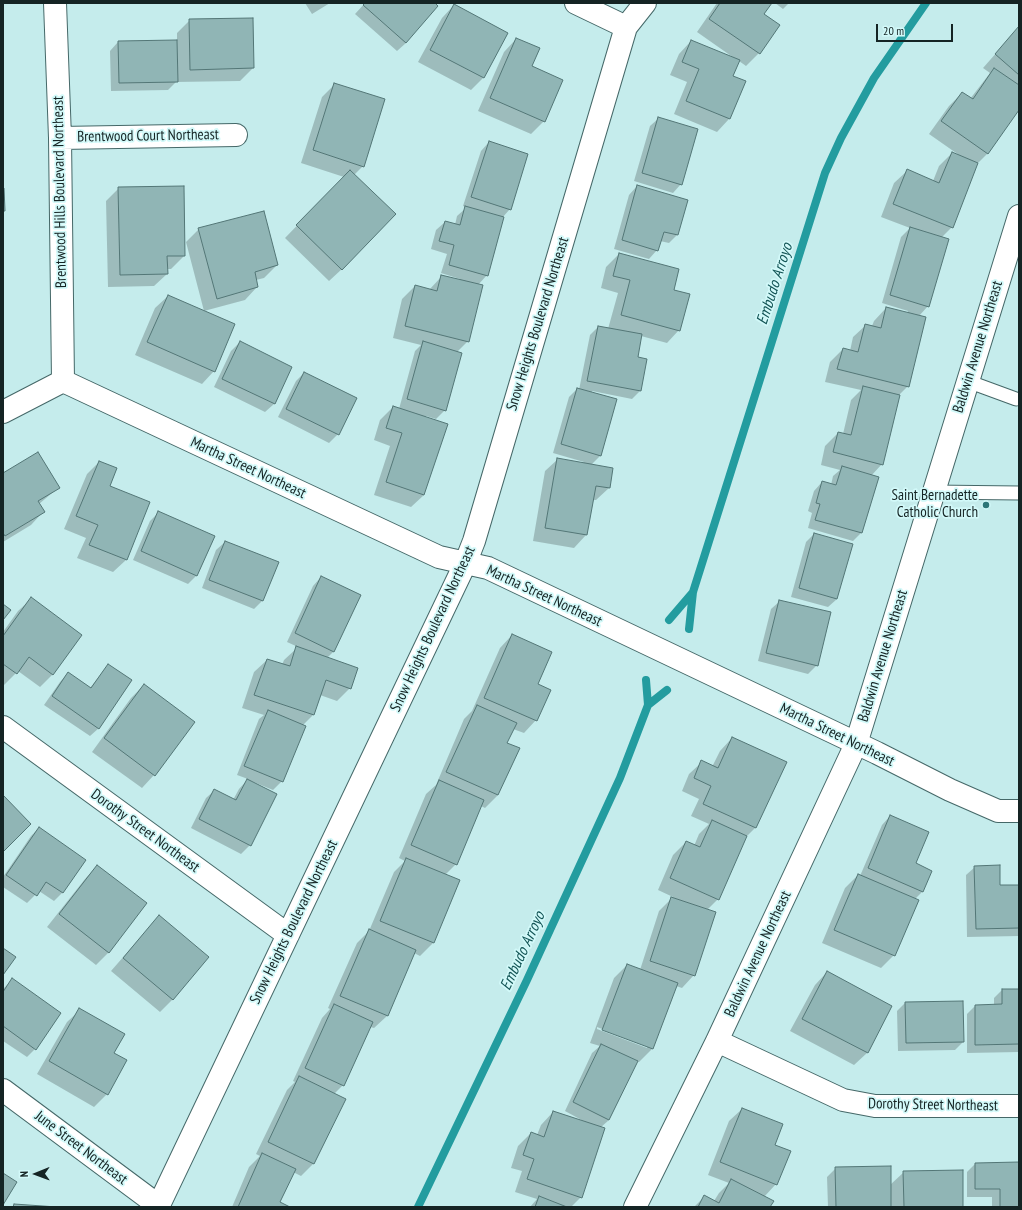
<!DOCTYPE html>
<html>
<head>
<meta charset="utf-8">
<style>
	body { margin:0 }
	#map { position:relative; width:1022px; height:1210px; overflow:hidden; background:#c5ecec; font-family:"PT Sans Narrow",sans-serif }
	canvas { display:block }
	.frame { position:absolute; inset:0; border:4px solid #152424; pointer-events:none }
	.north { position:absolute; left:16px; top:1154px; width:40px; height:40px; -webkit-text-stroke:3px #d2f9f9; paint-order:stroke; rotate:269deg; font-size:11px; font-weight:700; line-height:16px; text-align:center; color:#152424 }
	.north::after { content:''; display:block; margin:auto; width:14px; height:18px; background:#152424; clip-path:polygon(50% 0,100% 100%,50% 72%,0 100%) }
	.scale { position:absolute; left:876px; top:24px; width:77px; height:18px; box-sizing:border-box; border:2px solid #152424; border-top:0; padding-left:5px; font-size:12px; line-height:14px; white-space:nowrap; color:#152424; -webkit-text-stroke:3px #d2f9f9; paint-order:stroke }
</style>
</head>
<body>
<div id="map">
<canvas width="1022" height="1210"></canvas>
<div class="frame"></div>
<div class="north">N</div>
<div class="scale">20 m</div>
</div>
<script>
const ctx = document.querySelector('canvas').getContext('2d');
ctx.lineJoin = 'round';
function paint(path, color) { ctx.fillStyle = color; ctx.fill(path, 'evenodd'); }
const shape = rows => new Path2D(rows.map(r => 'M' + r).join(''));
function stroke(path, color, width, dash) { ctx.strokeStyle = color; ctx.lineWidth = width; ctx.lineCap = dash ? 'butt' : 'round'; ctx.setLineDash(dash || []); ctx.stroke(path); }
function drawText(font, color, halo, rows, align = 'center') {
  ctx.font = font + ' "PT Sans Narrow",sans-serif'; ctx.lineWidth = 3.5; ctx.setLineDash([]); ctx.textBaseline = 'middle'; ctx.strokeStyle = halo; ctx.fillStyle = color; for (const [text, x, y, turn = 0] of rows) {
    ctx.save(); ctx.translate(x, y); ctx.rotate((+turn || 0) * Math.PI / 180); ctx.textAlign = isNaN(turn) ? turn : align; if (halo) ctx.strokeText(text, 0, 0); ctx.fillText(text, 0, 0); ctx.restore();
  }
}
paint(shape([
	[111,3,156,3,111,4],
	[305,3,330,3,312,14],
	[365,3,433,3,406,43,397,51,355,14],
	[717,3,771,3,763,15,778,25,759,53,746,66,739,61,732,77,745,82,729,119,717,132,674,114,687,82,670,75,679,54,691,41,734,58,697,32],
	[775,3,789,3,783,9],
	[454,5,483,78,471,90,418,62,442,18],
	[252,19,253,68,240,81,176,82,168,90,111,91,110,51,118,42,177,41,177,33,190,20],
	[1019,27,1019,108,987,154,976,165,952,227,941,238,928,306,919,316,908,386,898,396,882,464,871,476,877,478,861,533,853,541,808,528,812,513,808,511,814,491,822,482,831,485,833,476,840,470,821,465,825,446,838,433,843,434,851,400,861,390,825,382,830,362,843,349,850,351,853,337,866,325,872,326,874,321,886,308,907,313,908,311,882,303,901,237,910,228,881,217,894,183,907,171,933,181,939,166,952,153,959,155,929,134,949,106,962,93,970,99,990,73,983,68],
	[516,39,530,67,544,121,531,134,478,111,504,52],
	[335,84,363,166,354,175,342,269,329,281,285,238,344,177,301,163,322,97],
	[659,118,681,184,673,193,634,181,650,126],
	[489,142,510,209,502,218,487,275,478,285,468,341,457,352,445,410,436,419,426,416,424,495,411,507,374,495,390,446,374,440,380,420,393,407,399,409,415,351,421,345,393,338,402,299,415,286,429,290,442,276,460,280,460,279,441,273,447,254,431,249,436,230,445,222,455,225,457,216,467,207,463,206,481,151],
	[637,186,687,200,677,235,669,243,660,241,657,250,649,259,614,249,629,195],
	[183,187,184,256,171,269,166,269,167,274,154,286,108,287,106,201,119,188],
	[199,229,277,265,264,278,256,280,257,287,245,300,204,311,186,242],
	[619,254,672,290,679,330,667,343,641,336,637,358,640,391,632,399,592,391,600,456,591,465,609,488,596,500,592,500,586,535,574,548,533,541,545,471,558,459,583,463,584,462,553,453,569,397,577,389,579,390,590,335,598,327,608,329,618,293,601,288,606,267],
	[168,296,214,371,202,384,135,355,155,308],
	[240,342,291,367,274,404,265,412,214,387,231,351],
	[304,373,338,434,329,443,278,417,296,381],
	[99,462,109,487,126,560,113,572,77,558,86,538,64,529,87,474],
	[3,475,58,488,39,504,43,512,31,525,3,542],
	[159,512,213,537,196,576,188,584,133,560,150,521],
	[814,534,837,599,828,607,791,597,806,542],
	[225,542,263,600,254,609,202,588,216,550],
	[321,577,334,651,327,658,350,688,337,701,320,695,313,715,302,726,282,781,273,790,251,781,250,845,241,854,191,828,206,798,215,790,233,800,239,789,248,779,237,775,259,719,264,715,242,708,254,672,267,660,282,665,284,660,298,647,287,642,313,586],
	[31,599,53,674,40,687,18,671,3,686,3,632,18,611],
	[780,601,817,665,808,674,758,661,771,609],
	[512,635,536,685,536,720,524,733,513,729,506,744,518,749,498,795,485,808,481,806,456,864,445,875,458,881,433,943,420,956,414,953,387,1016,374,1028,370,1027,343,1085,334,1094,313,1164,301,1176,293,1172,279,1203,288,1207,232,1207,249,1167,260,1156,256,1154,287,1090,295,1082,293,1081,322,1018,330,1009,328,1008,357,943,369,931,394,872,405,861,399,858,426,794,436,785,464,719,472,711,500,648],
	[108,665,99,728,90,736,44,705,60,682,68,673,90,688],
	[144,685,154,775,142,788,92,752,131,698],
	[732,738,756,827,745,838,718,899,707,910,694,975,682,988,676,986,652,1049,639,1062,637,1061,609,1120,600,1128,581,1197,571,1207,530,1207,537,1199,515,1192,522,1171,511,1168,518,1146,531,1133,537,1135,541,1125,553,1112,587,1123,565,1111,592,1053,600,1046,590,1043,614,978,627,965,640,970,659,911,673,897,658,890,673,855,686,842,694,846,699,834,709,824,691,816,699,799,682,791,689,774,702,762,712,767,720,751],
	[597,1027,647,1046,647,1048,597,1029],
	[890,816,914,864,922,892,915,899,894,955,881,968,822,943,845,888,858,875,860,876,882,825],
	[39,828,85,860,62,893,54,901,39,891,27,903,3,887,3,877,31,836],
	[97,866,109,952,96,965,47,927,85,879],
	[975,867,999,886,1019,886,1019,936,967,937,966,875],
	[159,916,173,999,160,1012,111,971],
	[827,972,891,1006,867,1053,854,1065,790,1031,815,985],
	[12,980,35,1049,27,1057,3,1041,3,989],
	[1002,990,1019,990,1019,1052,967,1053,967,1014,975,1006,994,1005,994,998],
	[905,1003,963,1042,955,1050,898,1051,897,1011],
	[80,1010,112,1053,107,1094,94,1107,37,1074,67,1022],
	[742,1109,774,1145,776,1184,764,1197,769,1207,694,1207,705,1196,714,1201,719,1193,729,1183,708,1175,729,1121],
	[1019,1163,1019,1207,992,1207,992,1197,967,1197,967,1172,975,1164],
	[836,1168,890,1185,904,1172,962,1207,828,1207,827,1177]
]), '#0003');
stroke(shape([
	[669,620,693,592],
	[689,629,693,592,825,173,841,138,874,78,926,3],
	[648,705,667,690],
	[418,1207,527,980,620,778,648,705,646,680]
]), '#239c9f', 8);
const building = shape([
	[365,3,435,3,438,6,406,43,363,5,365,3],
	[720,3,772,3,764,14,780,25,760,54,709,19,720,3],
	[454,4,508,33,484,78,430,50,454,4],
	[253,18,254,68,190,70,189,19,253,18],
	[1019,26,1019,75,995,54,1019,26],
	[516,38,540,48,532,66,563,80,545,122,490,98,516,38],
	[177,40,178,82,119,83,118,41,177,40],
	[691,40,740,60,733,76,746,81,730,119,686,101,699,69,682,62,691,40],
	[994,68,1019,85,1019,110,988,154,941,121,962,92,973,99,994,68],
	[334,83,385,99,364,167,313,150,334,83],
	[658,117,698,129,682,185,642,173,658,117],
	[489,141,528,154,511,210,471,197,489,141],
	[952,152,978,163,953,228,893,204,907,169,939,183,952,152],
	[350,170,396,214,342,270,296,225,350,170],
	[637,185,688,200,678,235,664,232,658,251,622,240,637,185],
	[184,186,185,256,167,256,168,274,120,275,118,187,184,186],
	[3,188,4,188,5,211,3,211,3,188],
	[465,206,504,217,488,276,449,265,454,245,439,241,445,221,460,225,465,206],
	[264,211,278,265,255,272,258,287,217,299,198,228,264,211],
	[910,227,949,239,929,307,890,295,910,227],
	[619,253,679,269,674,290,690,294,680,331,621,315,630,280,613,276,619,253],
	[441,275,483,285,469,342,405,326,415,285,437,291,441,275],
	[168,295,235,324,215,372,147,342,168,295],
	[886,307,926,317,909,387,837,369,843,348,858,352,865,324,881,328,886,307],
	[598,326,642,334,638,357,647,359,641,391,587,381,598,326],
	[240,341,292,367,275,404,222,379,240,341],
	[423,341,462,353,446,411,407,399,423,341],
	[304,372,357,398,339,435,286,409,304,372],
	[863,386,900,395,883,465,833,452,838,432,851,435,863,386],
	[577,388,617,399,601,456,561,444,577,388],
	[393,406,448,424,424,495,386,482,402,433,386,428,393,406],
	[38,452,60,488,38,501,45,512,5,536,3,533,3,473,38,452],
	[557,458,613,468,610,488,596,486,587,535,545,528,557,458],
	[99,461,117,468,110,486,150,502,127,560,89,545,98,525,76,516,99,461],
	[842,466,879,477,862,533,815,520,820,504,816,503,822,481,836,485,842,466],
	[158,511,215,536,197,576,141,551,158,511],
	[814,533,853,544,837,599,799,588,814,533],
	[225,541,279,562,263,601,209,580,225,541],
	[321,576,361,595,334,652,295,633,321,576],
	[31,597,82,635,53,675,29,657,17,674,3,664,3,636,31,597],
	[779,600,831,612,818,666,766,653,779,600],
	[3,604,11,610,3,620,3,604],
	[512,634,552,652,538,684,551,690,537,721,484,698,512,634],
	[296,646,358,668,351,689,326,680,314,715,254,695,267,659,290,666,296,646],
	[108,664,132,680,99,729,52,696,68,672,91,688,108,664],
	[144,684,195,722,155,776,104,738,144,684],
	[477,705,517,723,507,743,520,748,498,795,446,772,477,705],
	[268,710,306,726,283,782,244,766,268,710],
	[732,737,787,762,756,828,703,804,711,786,694,778,701,760,718,768,732,737],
	[247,779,277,794,251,846,199,819,214,789,236,800,247,779],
	[439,780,484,800,457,865,411,845,439,780],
	[3,795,31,824,3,852,3,795],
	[890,815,929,832,916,863,932,871,923,892,868,868,890,815],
	[712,820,747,836,719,900,670,878,686,841,700,847,712,820],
	[39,827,86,860,63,893,46,882,37,896,6,875,39,827],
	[406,858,460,880,434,943,380,921,406,858],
	[97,865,147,903,109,953,59,914,97,865],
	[1000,865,1000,885,1019,885,1019,928,976,929,974,866,1000,865],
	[858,874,919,900,895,956,834,930,858,874],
	[671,897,716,912,695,976,650,961,671,897],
	[159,915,209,957,173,1000,123,958,159,915],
	[369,929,416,950,388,1016,340,996,369,929],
	[3,948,16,957,3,975,3,948],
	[627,964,678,983,653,1049,602,1030,627,964],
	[827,971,892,1006,868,1053,802,1019,827,971],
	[12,978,61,1013,36,1050,3,1026,3,992,12,978],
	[1002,989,1019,989,1019,1044,975,1045,975,1005,1002,1004,1002,989],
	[963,1001,964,1042,906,1043,905,1002,963,1001],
	[334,1004,373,1022,344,1086,305,1068,334,1004],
	[79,1008,125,1034,114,1053,127,1060,108,1095,49,1061,79,1008],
	[601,1044,638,1061,609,1120,573,1102,601,1044],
	[299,1076,346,1099,314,1164,268,1142,299,1076],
	[742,1108,783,1124,775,1145,791,1151,777,1185,720,1162,742,1108],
	[553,1111,605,1128,582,1198,527,1179,534,1159,523,1155,531,1132,544,1137,553,1111],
	[262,1153,296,1169,280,1202,290,1207,238,1207,262,1153],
	[1019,1162,1019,1207,1000,1207,1000,1189,975,1189,975,1163,1019,1162],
	[891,1166,891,1207,836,1207,835,1167,891,1166],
	[963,1170,963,1207,904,1207,903,1171,963,1170],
	[3,1173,17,1182,3,1205,3,1173],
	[731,1179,774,1201,770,1207,698,1207,704,1195,719,1203,731,1179],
	[539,1196,567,1207,535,1207,539,1196],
	[14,1204,57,1207,13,1207,14,1204]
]);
paint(building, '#90b5b5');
stroke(building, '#537676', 1);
const lane = shape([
	[967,381,1016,399],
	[932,492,1019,493]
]);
const street = shape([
	[55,3,60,138,63,381],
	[576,3,626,27],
	[60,138,236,135],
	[63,381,439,557,488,568,877,753,950,790,998,811,1019,811],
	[3,412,63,381],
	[3,727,288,935],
	[717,1041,843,1100,875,1106,1019,1106],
	[3,1090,159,1206],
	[158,1207,465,564,474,541,626,27,645,3],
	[635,1207,717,1041,856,744,1019,216]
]);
stroke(lane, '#456868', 15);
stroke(street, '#456868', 24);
stroke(lane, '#fff', 13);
stroke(street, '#fff', 22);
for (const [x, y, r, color] of [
	[986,505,4,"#2c7678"]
]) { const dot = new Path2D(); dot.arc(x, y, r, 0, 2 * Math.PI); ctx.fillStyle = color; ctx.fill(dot); stroke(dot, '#d2f9f9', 1.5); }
drawText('15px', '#152424', '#d2f9f9', [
	["Brentwood Court Northeast",148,136,-1],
	["Brentwood Hills Boulevard Northeast",60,192,-91],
	["Snow Heights Boulevard Northeast",538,324,-73],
	["Baldwin Avenue Northeast",978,347,-73],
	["Martha Street Northeast",248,468,25],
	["Martha Street Northeast",544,596,25],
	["Snow Heights Boulevard Northeast",433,629,-65],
	["Baldwin Avenue Northeast",883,656,-73],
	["Martha Street Northeast",837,735,26],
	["Dorothy Street Northeast",145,831,36],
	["Snow Heights Boulevard Northeast",294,922,-64],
	["Baldwin Avenue Northeast",758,954,-65],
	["Dorothy Street Northeast",933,1105,1],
	["June Street Northeast",81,1148,37]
]);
drawText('15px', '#152424', '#d2f9f9', [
	["Saint Bernadette",978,496],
	["Catholic Church",978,513]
], 'right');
drawText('italic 16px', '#145556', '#d2f9f9', [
	["Embudo Arroyo",775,284,-72],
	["Embudo Arroyo",523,951,-65]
]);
</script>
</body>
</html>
